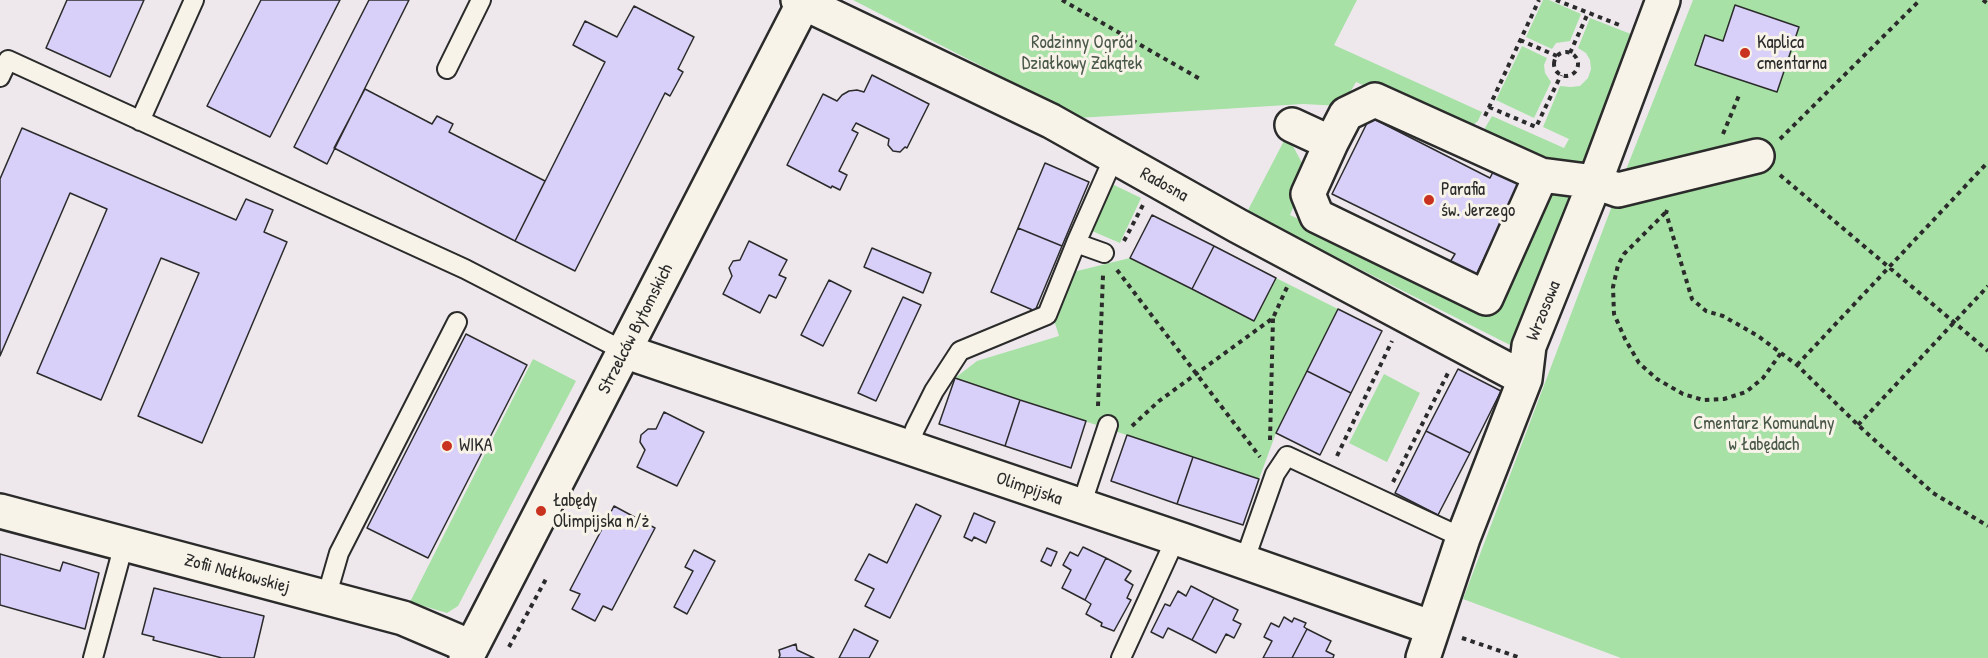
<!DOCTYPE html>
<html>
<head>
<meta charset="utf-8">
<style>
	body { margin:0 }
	canvas { display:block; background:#eee8ed }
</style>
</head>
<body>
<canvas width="1988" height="658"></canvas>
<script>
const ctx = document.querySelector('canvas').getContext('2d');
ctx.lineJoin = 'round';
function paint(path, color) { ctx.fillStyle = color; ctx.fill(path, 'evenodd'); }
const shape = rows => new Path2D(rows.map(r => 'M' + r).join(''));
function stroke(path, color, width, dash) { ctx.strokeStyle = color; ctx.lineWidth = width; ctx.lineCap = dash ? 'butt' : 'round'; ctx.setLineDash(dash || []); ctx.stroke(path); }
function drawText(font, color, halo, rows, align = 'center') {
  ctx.font = font + ' "Patrick Hand",sans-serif'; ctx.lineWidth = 6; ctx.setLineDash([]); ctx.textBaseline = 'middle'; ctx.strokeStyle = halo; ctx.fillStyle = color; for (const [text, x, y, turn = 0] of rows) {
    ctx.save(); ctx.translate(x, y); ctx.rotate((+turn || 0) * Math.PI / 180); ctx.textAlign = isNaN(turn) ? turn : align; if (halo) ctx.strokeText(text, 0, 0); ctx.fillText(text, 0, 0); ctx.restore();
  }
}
paint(shape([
	[853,0,1357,0,1334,45,1482,112,1478,121,1466,131,1356,82,1342,106,1303,104,1062,119,1065,109],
	[1543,0,1549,0,1581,14,1570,41,1556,43,1552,49,1526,37],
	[1693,0,1988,0,1988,658,1621,658,1463,599,1618,190],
	[1590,18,1636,36,1583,173,1483,141,1485,128,1492,116,1564,148,1569,139,1543,127,1560,86,1571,87,1580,86,1588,78,1591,69,1590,60,1586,53,1578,48],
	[1522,46,1547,58,1544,65,1545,73,1551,82,1534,118,1496,100],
	[1287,135,1308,174,1290,215,1494,313,1550,192,1575,194,1516,348,1247,212],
	[1110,183,1141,198,1120,243,1092,231],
	[1130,258,1253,320,1276,278,1338,309,1276,433,1259,479,955,378,977,361,1059,336,1053,317,1073,272],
	[533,359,576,381,458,606,447,613,410,602],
	[1384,374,1420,393,1387,462,1349,443]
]), '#a7e1a6');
const building = shape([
	[67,0,144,0,110,77,46,48,67,0],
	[261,0,340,0,270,137,207,106,261,0],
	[369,0,409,0,327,164,294,147,369,0],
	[1735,5,1799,27,1777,92,1695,65,1705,35,1723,41,1735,5],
	[634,6,694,37,678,69,683,72,670,96,665,93,575,271,515,241,605,62,573,45,585,21,617,37,634,6],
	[872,75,929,104,907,148,905,147,900,152,893,151,888,145,889,139,856,123,852,130,858,133,839,171,847,175,840,190,832,186,831,188,787,165,823,94,837,101,842,95,849,91,857,90,864,92,872,75],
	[365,89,432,124,437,116,453,124,449,132,545,181,515,241,334,148,365,89],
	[1370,117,1490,178,1494,170,1522,183,1493,253,1488,250,1476,275,1450,262,1455,254,1332,194,1370,117],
	[22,128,236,220,246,199,273,210,264,232,287,242,202,443,138,416,199,273,161,258,101,400,37,373,107,209,70,193,0,356,0,179,22,128],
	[1045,163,1089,182,1062,246,1018,228,1045,163],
	[1152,215,1214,246,1192,289,1130,258,1152,215],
	[1018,228,1062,246,1035,311,991,292,1018,228],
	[749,241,787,260,779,275,786,278,776,298,769,295,760,313,723,294,732,276,729,268,733,261,740,260,749,241],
	[1214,246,1276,278,1254,321,1192,289,1214,246],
	[872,248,931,273,923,293,864,267,872,248],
	[829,280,851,291,823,346,801,335,829,280],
	[903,297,921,305,876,401,858,393,903,297],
	[1338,309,1382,331,1351,393,1307,371,1338,309],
	[466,334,527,365,428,558,367,528,466,334],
	[1458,369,1501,391,1470,453,1426,431,1458,369],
	[1307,371,1351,393,1320,455,1276,433,1307,371],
	[955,378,1020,400,1005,446,939,424,955,378],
	[1020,400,1086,421,1071,468,1005,446,1020,400],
	[664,412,704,432,677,486,637,467,645,450,640,442,641,435,648,429,656,429,664,412],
	[1426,431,1470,453,1438,515,1395,493,1426,431],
	[1127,435,1193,457,1177,504,1111,481,1127,435],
	[1193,457,1259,479,1243,525,1177,504,1193,457],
	[916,504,941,516,890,618,865,606,874,589,855,580,869,554,887,563,916,504],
	[614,506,655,528,612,610,603,606,595,621,572,609,580,594,570,590,614,506],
	[974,513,995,522,986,543,974,537,972,541,964,537,974,513],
	[1083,547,1106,558,1085,600,1062,588,1071,570,1063,565,1070,552,1078,556,1083,547],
	[1047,548,1057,552,1051,566,1041,561,1047,548],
	[694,550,715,561,687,614,674,607,693,571,685,567,694,550],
	[0,554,60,571,63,562,99,573,85,629,0,605,0,554],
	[1106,558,1131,571,1125,580,1133,585,1127,598,1131,600,1114,631,1101,626,1102,623,1086,614,1091,604,1085,600,1106,558],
	[1191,586,1214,598,1192,640,1168,628,1163,638,1151,632,1165,604,1170,606,1178,591,1186,596,1191,586],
	[154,588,264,616,254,658,222,658,153,640,154,637,142,634,154,588],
	[1214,598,1238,610,1233,620,1241,624,1234,638,1226,634,1216,653,1192,640,1214,598],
	[1284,617,1292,622,1294,618,1306,623,1304,627,1307,629,1292,658,1263,658,1272,641,1264,637,1271,623,1279,627,1284,617],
	[854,629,878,641,869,658,839,658,854,629],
	[1307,629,1331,641,1326,651,1334,655,1333,658,1292,658,1307,629],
	[796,644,797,650,814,658,779,658,780,655,779,650,796,644]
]);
paint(building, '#d9d0f9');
stroke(building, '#2b2b2b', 1.5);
const lane = shape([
	[447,69,481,0],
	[0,77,8,60,465,269,624,351],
	[140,121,194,0],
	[1076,243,1114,157],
	[908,448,915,429,934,391,960,351,1047,315,1076,243,1104,253],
	[1081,506,1108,425],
	[1244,562,1275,474,1287,456,1463,538],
	[326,598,339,553,457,322],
	[93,658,124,544],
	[1121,658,1176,538]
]);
const street = shape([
	[798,0,1051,121,1238,226,1525,379],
	[1375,100,1541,175,1486,298,1317,216,1308,194,1331,143,1346,114,1375,100],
	[1292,125,1331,143],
	[1541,175,1595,182,1618,190,1757,156],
	[624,351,1182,540,1433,628],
	[0,511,403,618,471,647],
	[1423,658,1463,538,1525,379,1529,346,1595,182,1663,0]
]);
const secondary = shape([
	[466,658,805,0]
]);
stroke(lane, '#2b2b2b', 22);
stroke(street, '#2b2b2b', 38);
stroke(secondary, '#2b2b2b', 38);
stroke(shape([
	[1062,0,1200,79],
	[1556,0,1622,26],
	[1983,0,1988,4],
	[1520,40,1557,56],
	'1554 64a12 12 0 1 1 24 0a12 12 0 1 1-24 0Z',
	[1570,53,1588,13],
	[1489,107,1536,127,1561,75],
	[1485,116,1539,0],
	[1723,134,1740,93],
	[1780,139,1920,0],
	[1780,175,1988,351],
	[1667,210,1666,213,1692,299,1706,311,1723,316,1758,336,1797,365,1858,425,1933,493,1988,526],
	[1665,213,1624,254,1618,265,1613,287,1614,314,1625,339,1639,363,1657,379,1683,394,1703,400,1724,399,1746,392,1763,378,1781,353],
	[1124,241,1143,205],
	[1117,270,1260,457],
	[1797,365,1988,162],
	[1098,406,1103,275],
	[1858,425,1988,286],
	[1132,426,1159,401,1273,318,1288,285],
	[1270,440,1273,318],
	[1337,456,1392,341],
	[1393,482,1449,371],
	[1462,638,1521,658],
	[509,647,546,579]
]), '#2b2b2b', 4, [4.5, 4.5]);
stroke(lane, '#f7f3e8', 18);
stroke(street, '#f7f3e8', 33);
stroke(secondary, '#f7f3e8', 33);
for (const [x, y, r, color] of [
	[1745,53,6,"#c8321e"],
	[1429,200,6,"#c8321e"],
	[447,446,6,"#c8321e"],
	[541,511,6,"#c8321e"]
]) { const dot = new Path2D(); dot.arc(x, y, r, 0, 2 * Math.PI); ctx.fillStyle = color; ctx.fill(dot); stroke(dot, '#f7f3e8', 2); }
drawText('18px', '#4a584a', '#f7f3e8', [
	["Rodzinny Ogród",1082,43],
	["Działkowy Zakątek",1082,64],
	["Cmentarz Komunalny",1764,424],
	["w Łabędach",1764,445]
]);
drawText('18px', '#2b2b2b', '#f7f3e8', [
	["Kaplica",1757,43],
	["cmentarna",1757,64],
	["Parafia",1441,190],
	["św. Jerzego",1441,211],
	["WIKA",459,446],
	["Łabędy",553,501],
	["Olimpijska n/ż",553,522]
], 'left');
drawText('18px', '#2b2b2b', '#f7f3e8', [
	["Radosna",1164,185,29],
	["Wrzosowa",1544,311,-68],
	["Strzelców Bytomskich",636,329,-63],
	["Olimpijska",1029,489,19],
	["Zofii Nałkowskiej",237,574,15]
]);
</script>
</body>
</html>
